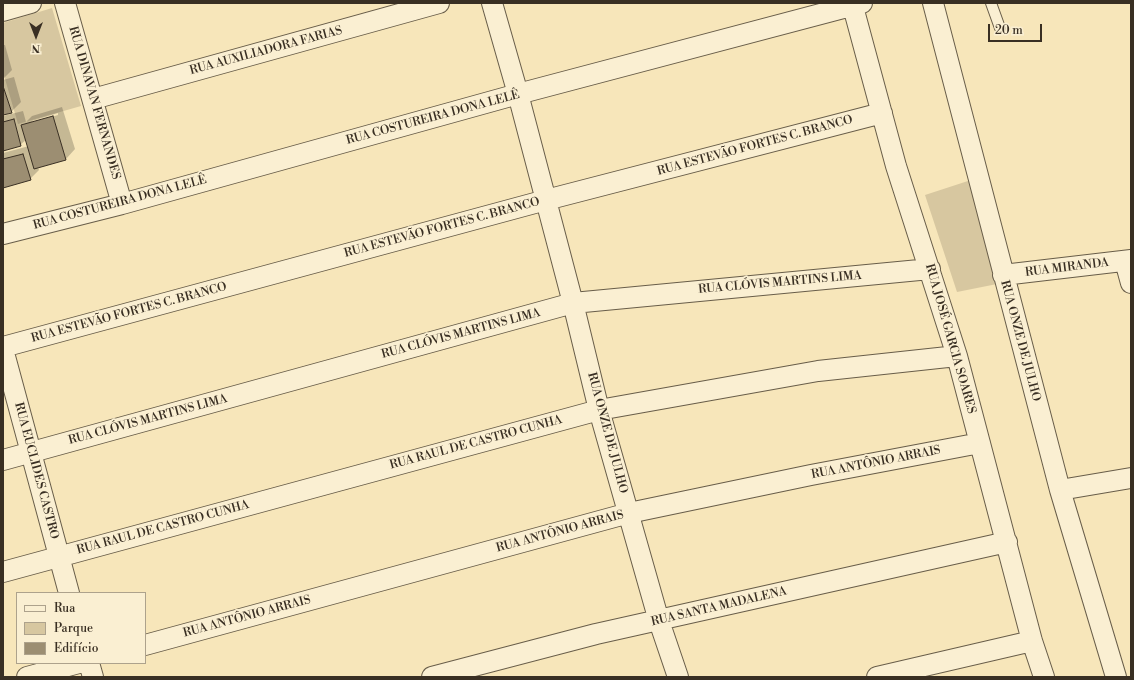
<!DOCTYPE html>
<html>
<head>
<meta charset="utf-8">
<style>
	body { margin:0 }
	#map { position:relative; width:1134px; height:680px; overflow:hidden; background:#f7e6ba; font-family:"Libre Bodoni",serif }
	canvas { display:block }
	.frame { position:absolute; inset:0; border:4px solid #392f23; pointer-events:none }
	.legend { position:absolute; left:16px; top:592px; width:130px; height:72px; box-sizing:border-box; background:#faefd2; border:1px solid #ada28c; margin:0; padding:5px 7px; list-style:none; font-size:12px; color:#392f23 }
	.legend li { display:flex; align-items:center; gap:8px; height:20px }
	.legend b { width:20px; border:1px solid #ada28c }
	.north { position:absolute; left:16px; top:16px; width:40px; height:40px; -webkit-text-stroke:3px #faefd2; paint-order:stroke; rotate:180deg; font-size:11px; font-weight:700; line-height:16px; text-align:center; color:#392f23 }
	.north::after { content:''; display:block; margin:auto; width:14px; height:18px; background:#392f23; clip-path:polygon(50% 0,100% 100%,50% 72%,0 100%) }
	.scale { position:absolute; left:988px; top:24px; width:54px; height:18px; box-sizing:border-box; border:2px solid #392f23; border-top:0; padding-left:5px; font-size:12px; line-height:14px; white-space:nowrap; color:#392f23; -webkit-text-stroke:3px #faefd2; paint-order:stroke }
</style>
</head>
<body>
<div id="map">
<canvas width="1134" height="680"></canvas>
<div class="frame"></div>
<ul class="legend">
<li><b style="height:5px;background:#faefd2"></b>Rua</li>
<li><b style="height:11px;background:#d7c7a0"></b>Parque</li>
<li><b style="height:11px;background:#9c8e72"></b>Edifício</li>
</ul>
<div class="north">N</div>
<div class="scale">20 m</div>
</div>
<script>
const ctx = document.querySelector('canvas').getContext('2d');
ctx.lineJoin = 'round';
function paint(path, color) { ctx.fillStyle = color; ctx.fill(path, 'evenodd'); }
const shape = rows => new Path2D(rows.map(r => 'M' + r).join(''));
function stroke(path, color, width, dash) { ctx.strokeStyle = color; ctx.lineWidth = width; ctx.lineCap = dash ? 'butt' : 'round'; ctx.setLineDash(dash || []); ctx.stroke(path); }
function drawText(font, color, halo, rows, align = 'center') {
  ctx.font = font + ' "Libre Bodoni",serif'; ctx.lineWidth = 3.5; ctx.setLineDash([]); ctx.textBaseline = 'middle'; ctx.strokeStyle = halo; ctx.fillStyle = color; for (const [text, x, y, turn = 0] of rows) {
    ctx.save(); ctx.translate(x, y); ctx.rotate((+turn || 0) * Math.PI / 180); ctx.textAlign = isNaN(turn) ? turn : align; if (halo) ctx.strokeText(text, 0, 0); ctx.fillText(text, 0, 0); ctx.restore();
  }
}
paint(shape([
	[52,8,81,106,18,124,3,72,3,23],
	[971,180,997,284,957,292,925,195]
]), '#d7c7a0');
paint(shape([
	[3,45,5,45,12,70,3,79],
	[14,77,21,102,11,112,3,114,3,80],
	[62,107,75,149,66,159,38,167,39,170,30,179,3,187,3,153,29,146,27,139,20,145,3,150,3,116,23,111,26,122,32,116],
	[58,113,58,115,32,123,32,121]
]), '#0003');
const building = shape([
	[3,86,12,113,3,115,3,86],
	[53,116,66,160,34,169,21,125,53,116],
	[14,119,21,146,3,151,3,122,14,119],
	[23,154,31,180,3,188,3,159,23,154]
]);
paint(building, '#9c8e72');
stroke(building, '#392f23', 1);
const lane = shape([
	[991,3,1000,28]
]);
const street = shape([
	[65,3,122,204],
	[492,3,518,94,573,303,599,410,659,621,678,677],
	[852,3,896,166,957,356,1032,641,1044,677],
	[933,3,1060,490,1116,677],
	[3,11,31,3],
	[93,99,439,3],
	[3,234,122,204,518,94,862,3],
	[1125,261,1131,283],
	[1003,275,1131,260],
	[3,347,546,200,882,113],
	[3,349,69,593],
	[3,460,573,303,930,269],
	[1060,490,1131,478],
	[3,572,599,410,818,371,957,356],
	[145,645,629,513,811,475,980,443],
	[89,663,93,677],
	[27,677,79,663],
	[432,677,596,634,1007,542],
	[877,677,1032,641]
]);
stroke(lane, '#685d49', 12);
stroke(street, '#685d49', 22);
stroke(lane, '#faefd2', 10);
stroke(street, '#faefd2', 20);
drawText('12px', '#392f23', '#faefd2', [
	["RUA AUXILIADORA FARIAS",266,51,-15],
	["RUA DINAVAN FERNANDES",94,103,74],
	["RUA COSTUREIRA DONA LELÊ",433,118,-15],
	["RUA ESTEVÃO FORTES C. BRANCO",755,146,-15],
	["RUA COSTUREIRA DONA LELÊ",120,203,-15],
	["RUA ESTEVÃO FORTES C. BRANCO",442,228,-15],
	["RUA MIRANDA",1067,268,-7],
	["RUA CLÓVIS MARTINS LIMA",780,283,-5],
	["RUA ESTEVÃO FORTES C. BRANCO",129,313,-15],
	["RUA CLÓVIS MARTINS LIMA",461,334,-15],
	["RUA JOSÉ GARCIA SOARES",950,339,74],
	["RUA ONZE DE JULHO",1020,341,75],
	["RUA CLÓVIS MARTINS LIMA",148,420,-15],
	["RUA ONZE DE JULHO",607,433,75],
	["RUA RAUL DE CASTRO CUNHA",476,443,-15],
	["RUA ANTÔNIO ARRAIS",876,463,-11],
	["RUA EUCLIDES CASTRO",36,471,75],
	["RUA RAUL DE CASTRO CUNHA",163,528,-15],
	["RUA ANTÔNIO ARRAIS",560,532,-15],
	["RUA SANTA MADALENA",719,607,-13],
	["RUA ANTÔNIO ARRAIS",247,617,-15]
]);
</script>
</body>
</html>
